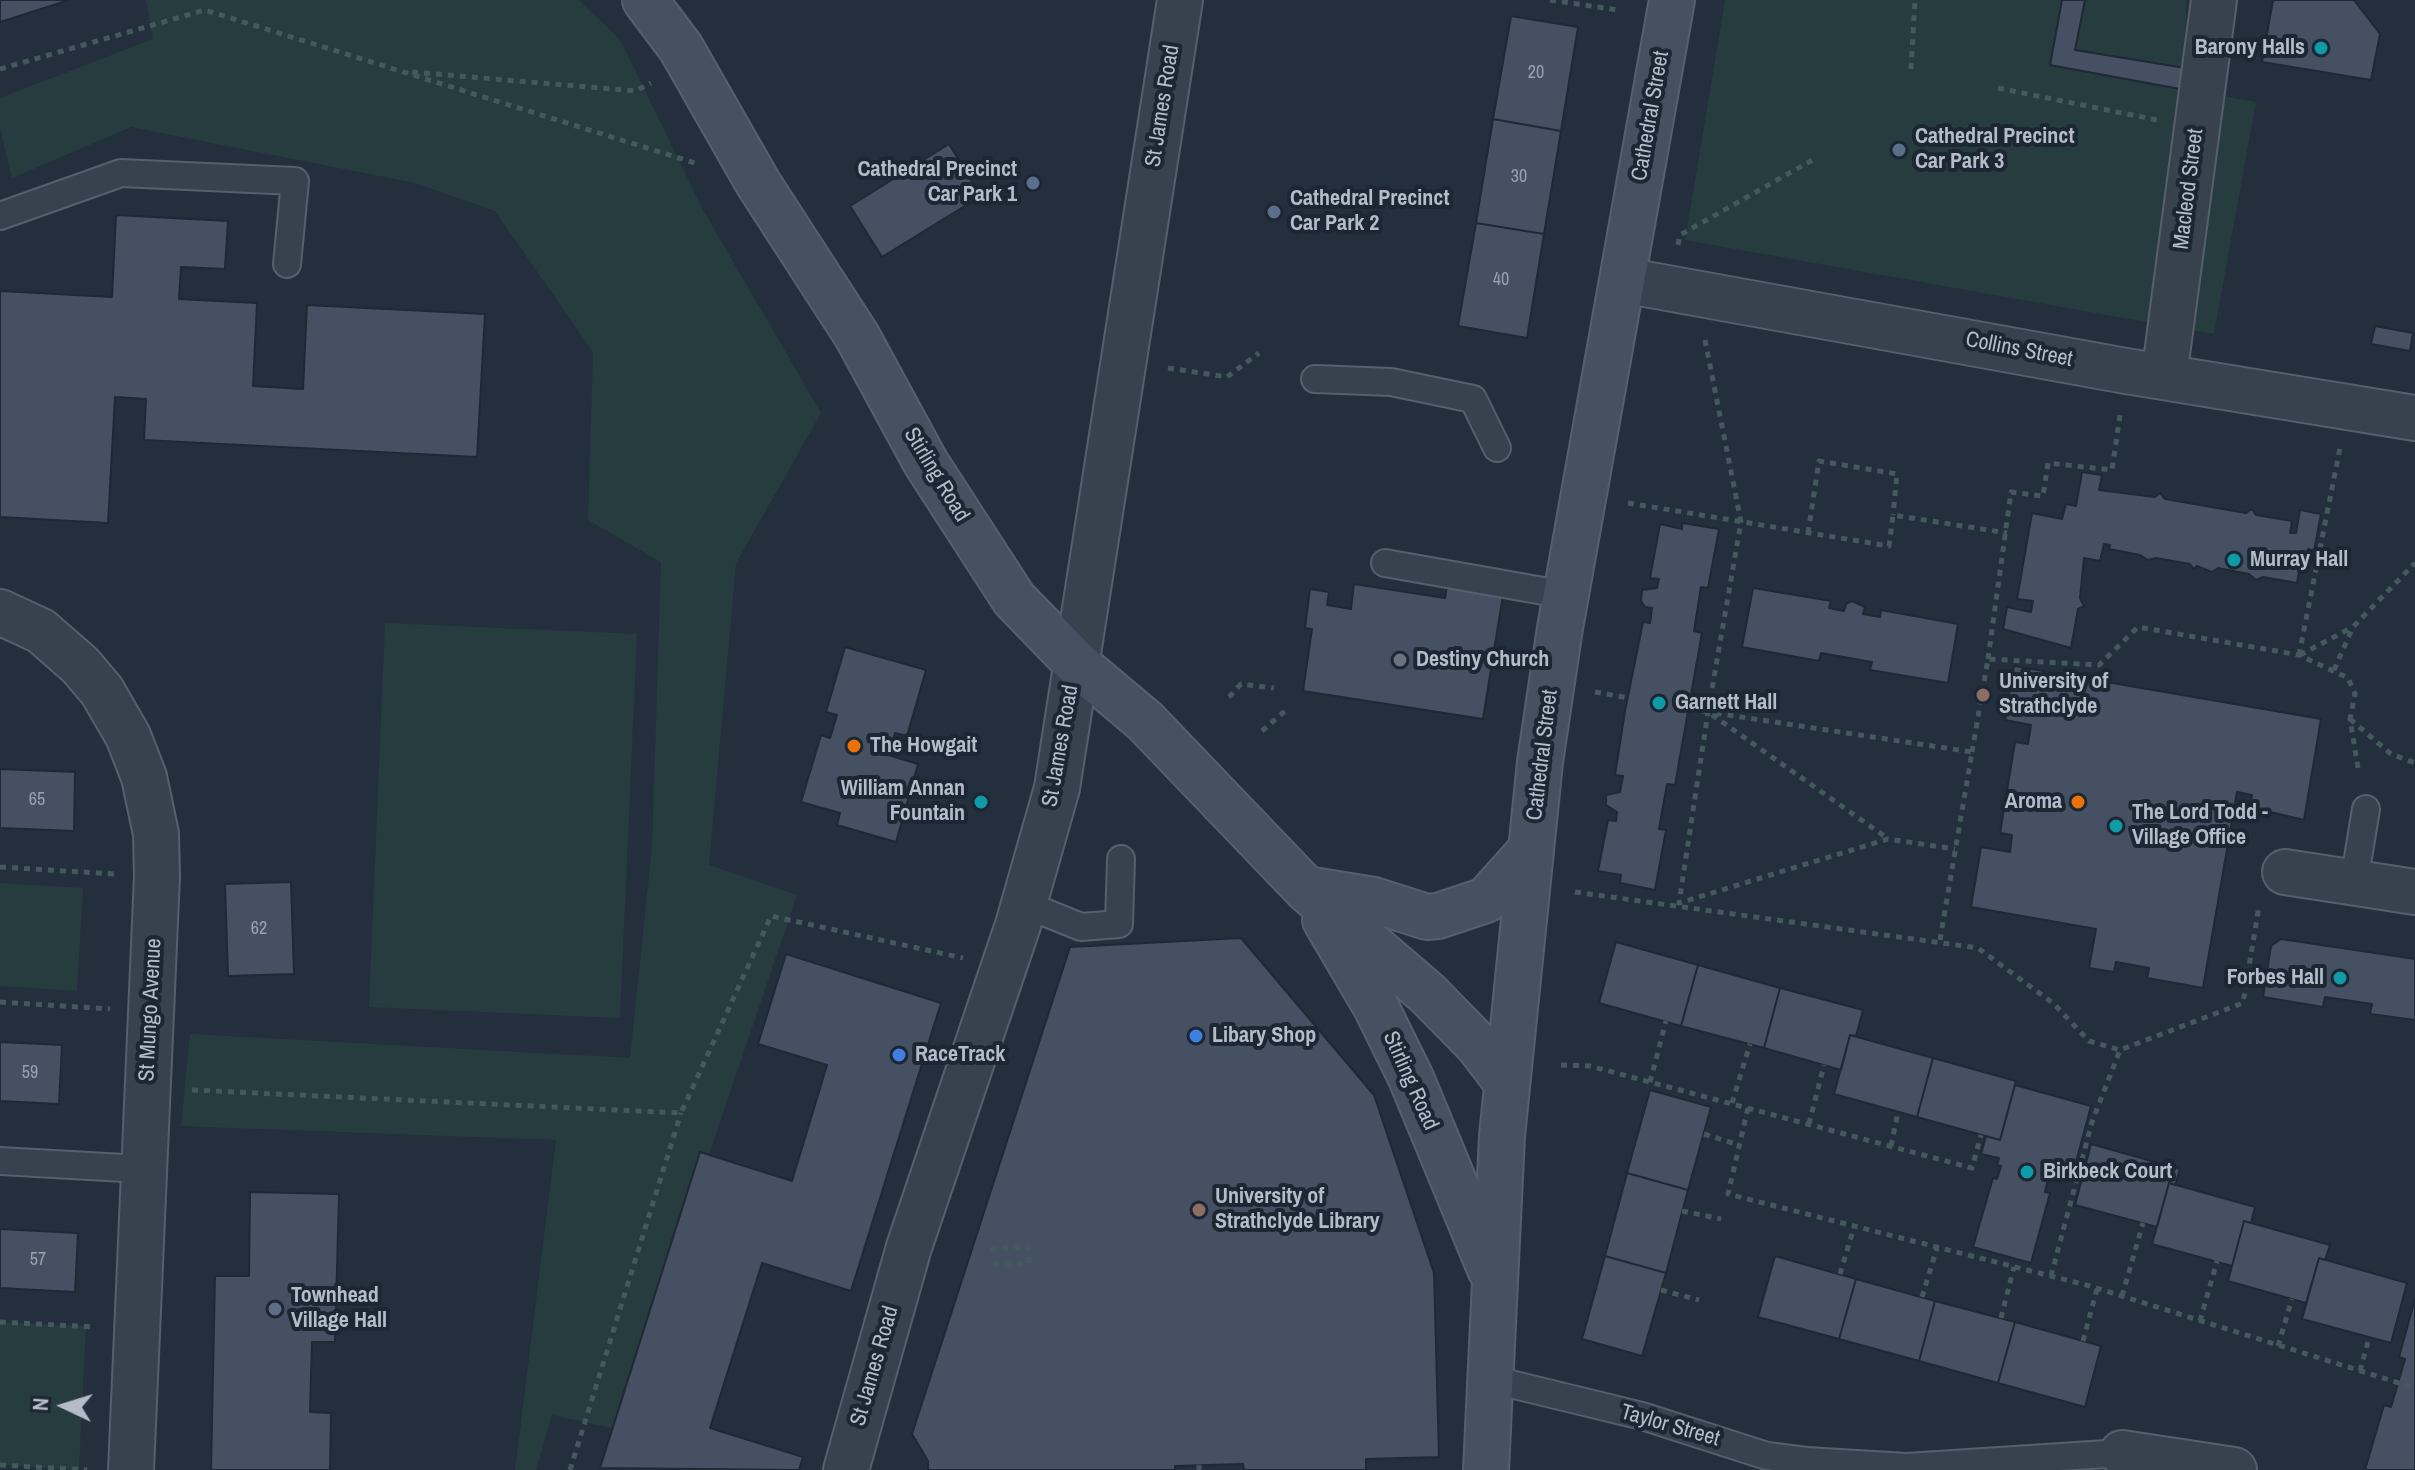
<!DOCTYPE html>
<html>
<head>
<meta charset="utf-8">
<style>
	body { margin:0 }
	#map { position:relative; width:2415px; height:1470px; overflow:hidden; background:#242f3e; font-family:"Archivo Narrow",sans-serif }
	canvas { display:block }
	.north { position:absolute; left:24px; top:1366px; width:80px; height:80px; -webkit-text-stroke:6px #1d2633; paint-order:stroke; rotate:274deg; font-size:22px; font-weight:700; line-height:32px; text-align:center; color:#b4bcc9 }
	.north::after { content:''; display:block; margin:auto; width:28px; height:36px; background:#b4bcc9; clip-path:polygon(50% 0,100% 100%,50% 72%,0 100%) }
</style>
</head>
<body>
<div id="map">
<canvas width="2415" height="1470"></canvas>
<div class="north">N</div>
</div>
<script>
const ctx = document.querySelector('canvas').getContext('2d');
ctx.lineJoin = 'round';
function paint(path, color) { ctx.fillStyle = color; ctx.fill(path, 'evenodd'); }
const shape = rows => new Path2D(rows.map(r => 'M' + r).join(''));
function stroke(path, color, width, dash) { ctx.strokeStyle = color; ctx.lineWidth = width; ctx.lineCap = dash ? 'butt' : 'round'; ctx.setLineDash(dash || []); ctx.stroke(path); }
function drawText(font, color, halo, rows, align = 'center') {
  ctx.font = font + ' "Archivo Narrow",sans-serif'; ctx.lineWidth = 8; ctx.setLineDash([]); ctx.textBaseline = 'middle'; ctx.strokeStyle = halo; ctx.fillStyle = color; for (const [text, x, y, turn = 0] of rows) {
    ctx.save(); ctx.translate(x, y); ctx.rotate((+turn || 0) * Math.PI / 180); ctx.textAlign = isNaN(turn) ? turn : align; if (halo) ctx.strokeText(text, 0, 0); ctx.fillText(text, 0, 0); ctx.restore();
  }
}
paint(shape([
	[146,0,579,0,621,41,702,208,821,413,736,563,709,865,797,895,616,1429,552,1415,536,1470,515,1470,556,1140,181,1126,190,1034,630,1058,652,847,661,562,588,520,593,352,495,211,415,183,131,127,12,178,0,128,0,98,153,39],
	[1725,0,2062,0,2051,65,2256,102,2214,334,1685,240],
	[2085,0,2186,0,2186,68,2075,50],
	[385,623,637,634,620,1018,369,1007],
	[0,883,83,888,77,991,0,986],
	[0,1322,86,1326,79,1470,0,1465]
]), '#263c3f');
const building = shape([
	[0,0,69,0,0,22,0,0],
	[2062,0,2085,0,2075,50,2191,69,2191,91,2050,65,2062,0],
	[2273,0,2354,0,2380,34,2371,80,2262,62,2273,0],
	[1511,16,1578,27,1561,131,1493,119,1511,16],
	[1493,119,1561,131,1544,234,1476,223,1493,119],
	[949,144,981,196,882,257,850,206,949,144],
	[116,215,228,221,225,269,181,267,179,299,257,303,253,386,303,389,307,305,485,314,477,457,144,440,146,399,115,397,108,523,0,517,0,291,112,297,116,215],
	[1476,223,1544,234,1527,338,1458,326,1476,223],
	[2375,326,2413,333,2410,351,2371,344,2375,326],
	[2082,472,2102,475,2099,490,2155,497,2160,493,2165,499,2246,513,2252,509,2256,515,2292,521,2290,533,2296,533,2300,510,2321,514,2314,551,2308,549,2307,557,2302,556,2297,583,2263,577,2256,580,2249,574,2218,568,2212,572,2197,566,2194,569,2190,564,2156,558,2148,560,2140,555,2109,549,2110,545,2104,544,2100,561,2084,558,2080,598,2084,606,2078,609,2071,648,2003,629,2007,607,2031,612,2033,601,2017,599,2032,513,2062,519,2066,504,2076,506,2082,472],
	[1682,523,1719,529,1708,588,1701,587,1694,631,1702,633,1675,785,1667,784,1659,829,1666,830,1655,890,1620,883,1621,875,1598,871,1608,820,1616,821,1617,812,1606,805,1606,795,1620,792,1623,776,1615,775,1625,711,1643,622,1650,623,1652,608,1645,607,1641,601,1642,590,1657,588,1659,579,1650,578,1660,524,1682,529,1682,523],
	[1354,584,1445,598,1447,586,1503,595,1483,719,1303,691,1312,629,1305,628,1310,589,1329,592,1327,605,1351,609,1354,584],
	[1753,588,1831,601,1829,608,1844,611,1846,604,1852,601,1865,607,1863,614,1880,617,1881,610,1958,624,1948,683,1870,670,1872,662,1821,653,1819,661,1742,647,1753,588],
	[845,647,926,670,907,736,895,733,888,755,918,764,896,842,837,825,840,813,801,802,821,735,830,738,837,715,826,712,845,647],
	[2014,666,2321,719,2304,820,2250,807,2252,795,2237,792,2203,988,2147,978,2149,968,2116,962,2114,972,2089,968,2096,929,1971,907,1981,847,2010,852,2012,835,2000,833,2015,742,2028,744,2031,725,2005,720,2014,666],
	[0,769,75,772,74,831,0,828,0,769],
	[291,882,294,974,228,976,225,884,291,882],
	[1241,938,1374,1095,1434,1273,1439,1457,1366,1459,1366,1470,1244,1470,1243,1464,1175,1466,1175,1470,928,1470,928,1461,912,1434,1070,947,1241,938],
	[2281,939,2415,959,2415,1020,2370,1014,2372,1004,2325,997,2323,1007,2263,997,2271,946,2281,939],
	[1616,942,1698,965,1681,1026,1599,1003,1616,942],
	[786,954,941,1003,851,1291,762,1263,710,1428,803,1457,799,1470,600,1468,700,1152,792,1181,827,1065,758,1044,786,954],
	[1698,965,1780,988,1764,1048,1681,1026,1698,965],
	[1780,988,1863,1010,1856,1036,1850,1035,1841,1070,1764,1048,1780,988],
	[1850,1035,1933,1058,1917,1117,1834,1094,1850,1035],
	[0,1042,62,1045,59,1104,0,1101,0,1042],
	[1933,1058,2016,1081,2000,1140,1917,1117,1933,1058],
	[2015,1085,2091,1106,2075,1166,2058,1161,2053,1180,2048,1179,2045,1192,2050,1193,2031,1263,1973,1247,1993,1178,1997,1179,2001,1166,1997,1165,1999,1158,1981,1154,1986,1136,2000,1140,2015,1085],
	[1650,1090,1711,1107,1688,1190,1627,1173,1650,1090],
	[2091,1144,2180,1169,2175,1185,2169,1183,2157,1227,2075,1205,2091,1144],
	[1627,1173,1688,1190,1666,1273,1605,1256,1627,1173],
	[2169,1183,2255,1207,2251,1223,2244,1221,2232,1266,2152,1244,2169,1183],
	[250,1192,339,1194,335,1342,312,1342,310,1412,331,1413,330,1470,211,1470,215,1276,249,1276,250,1192],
	[2244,1221,2330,1245,2325,1260,2319,1258,2306,1303,2228,1281,2244,1221],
	[0,1229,78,1233,75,1292,0,1288,0,1229],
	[1605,1256,1666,1273,1642,1356,1582,1339,1605,1256],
	[1775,1256,1856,1279,1839,1339,1758,1317,1775,1256],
	[2319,1258,2407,1283,2391,1343,2302,1319,2319,1258],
	[1856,1279,1935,1301,1919,1361,1839,1339,1856,1279],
	[2415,1299,2415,1470,2365,1470,2384,1405,2391,1407,2405,1359,2399,1357,2415,1299],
	[1935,1301,2015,1322,1998,1383,1919,1361,1935,1301],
	[2015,1322,2101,1346,2085,1407,1998,1383,2015,1322]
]);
paint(building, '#455162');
stroke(building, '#1f2835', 2);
const lane = shape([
	[0,216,121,173,295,181,287,264],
	[1315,379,1391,382,1473,399,1497,448],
	[1385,563,1566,595],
	[2354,882,2366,809],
	[1024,904,1081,927,1119,924,1121,859],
	[0,1161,142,1169],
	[1490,1379,1642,1416,1767,1456,1806,1461,1907,1467,2122,1453]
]);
const street = shape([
	[1623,280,2126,371,2415,418],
	[2164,377,2214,0],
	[0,612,41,631,80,665,102,691,128,736,144,777,156,834,157,876,131,1470],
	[2285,872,2415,892],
	[2122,1453,2234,1470],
	[846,1470,909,1247,1018,925,1057,788,1180,0]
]);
const secondary = shape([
	[645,0,681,48,758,183,857,336,926,463,1014,599,1076,663,1145,721,1306,889,1428,994,1478,1045,1507,1083],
	[1306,889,1374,900,1427,917,1438,916,1486,900,1531,850],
	[1325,920,1375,1005,1411,1078,1490,1269],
	[1486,1470,1502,1136,1540,762,1560,628,1672,0]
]);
stroke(lane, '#565f6c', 30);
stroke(street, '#565f6c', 48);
stroke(secondary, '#565f6c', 48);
stroke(shape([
	[1550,0,1618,10],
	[0,69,205,10,695,163],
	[1911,69,1915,0],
	[412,72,635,91,651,83],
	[1998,88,2157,120],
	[1678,245,1680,235,1816,158],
	[1705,340,1741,522,1708,712],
	[1168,368,1227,377,1259,353],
	[1628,503,1889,546,1893,515,2007,533],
	[1808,533,1819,461,1897,474,1893,515],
	[2299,655,2340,448],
	[2300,655,2351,628],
	[1988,659,2011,492,2043,496,2048,463,2112,470,2120,415],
	[2334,670,2353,627,2415,563],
	[1595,692,1629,698],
	[1229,697,1241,684,1274,688],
	[1689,709,1708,712,1887,838],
	[2350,719,2391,754,2415,763],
	[1262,731,1285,711],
	[1972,752,1988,659,2099,665,2138,627,2299,655,2348,678,2355,694,2350,719,2359,774],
	[0,867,115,874],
	[1575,892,1978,948,2054,1004,2089,1041,2120,1050,2243,1003,2259,906],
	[1940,940,1972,752,1708,712,1679,903,1888,839,1955,849],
	[0,1002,110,1009],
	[1561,1065,1590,1066,1972,1168,1981,1135],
	[1650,1082,1666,1021],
	[192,1090,681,1113,771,916,963,958],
	[1732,1103,1750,1044],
	[1748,1108,1728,1194,2090,1286,2415,1388],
	[1809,1124,1824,1065],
	[1704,1134,1739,1145],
	[1891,1146,1898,1112],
	[1682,1211,1721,1219],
	[990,1249,1028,1247,1029,1263,990,1265],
	[1840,1274,1854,1227],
	[2051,1276,2092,1122,2120,1050],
	[1661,1290,1699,1300],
	[2122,1296,2143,1223],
	[1922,1297,1937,1248],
	[2001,1318,2014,1267],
	[2200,1321,2217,1261],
	[0,1322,95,1327],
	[2083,1341,2097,1289],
	[2278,1346,2292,1299],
	[2360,1371,2369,1338],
	[0,1465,87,1470],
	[1199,1465,1199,1470],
	[570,1470,681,1113]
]), '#44595c', 5, [6, 6]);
stroke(lane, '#38414e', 26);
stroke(street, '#38414e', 44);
stroke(secondary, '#465061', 44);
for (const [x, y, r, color] of [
	[2321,48,8,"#0f9aa8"],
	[1899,150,8,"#5c6f8a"],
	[1033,183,8,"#5c6f8a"],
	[1274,212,8,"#5c6f8a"],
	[2234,560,8,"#0f9aa8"],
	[1400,660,8,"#6b7280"],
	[1983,695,8,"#8d6e63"],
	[1659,703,8,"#0f9aa8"],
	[854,746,8,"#e8710a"],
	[981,802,8,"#0f9aa8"],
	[2078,802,8,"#e8710a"],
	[2116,826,8,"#0f9aa8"],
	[2340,978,8,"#0f9aa8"],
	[1196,1036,8,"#3f7fe0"],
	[899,1055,8,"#3f7fe0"],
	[2027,1172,8,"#0f9aa8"],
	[1199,1210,8,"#8d6e63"],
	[275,1309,8,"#5c6f8a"]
]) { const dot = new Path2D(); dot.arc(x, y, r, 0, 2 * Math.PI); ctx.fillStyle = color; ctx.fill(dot); stroke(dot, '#1d2633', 3); }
drawText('18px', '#98a1af', null, [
	["20",1536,73],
	["30",1519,177],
	["40",1501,280],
	["65",37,800],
	["62",259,929],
	["59",30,1073],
	["57",38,1260]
]);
drawText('bold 22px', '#b4bcc9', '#1d2633', [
	["Barony Halls",2305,48,"right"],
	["Cathedral Precinct",1915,137],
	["Car Park 3",1915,162],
	["Cathedral Precinct",1017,170,"right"],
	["Car Park 1",1017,195,"right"],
	["Cathedral Precinct",1290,199],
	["Car Park 2",1290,224],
	["Murray Hall",2250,560],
	["Destiny Church",1416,660],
	["University of",1999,682],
	["Strathclyde",1999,707],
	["Garnett Hall",1675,703],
	["The Howgait",870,746],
	["William Annan",965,789,"right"],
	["Fountain",965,814,"right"],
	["Aroma",2062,802,"right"],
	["The Lord Todd -",2132,813],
	["Village Office",2132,838],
	["Forbes Hall",2324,978,"right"],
	["Libary Shop",1212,1036],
	["RaceTrack",915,1055],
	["Birkbeck Court",2043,1172],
	["University of",1215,1197],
	["Strathclyde Library",1215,1222],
	["Townhead",291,1296],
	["Village Hall",291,1321]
], 'left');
drawText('22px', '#b4bcc9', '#1d2633', [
	["St James Road",1163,106,-81],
	["Cathedral Street",1651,116,-80],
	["Macleod Street",2189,189,-83],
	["Collins Street",2019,350,11],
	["Stirling Road",936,475,59],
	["St James Road",1061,746,-80],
	["Cathedral Street",1543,755,-83],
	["St Mungo Avenue",151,1010,-87],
	["Stirling Road",1410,1081,66],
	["St James Road",875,1366,-74],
	["Taylor Street",1670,1426,16]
]);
</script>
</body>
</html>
